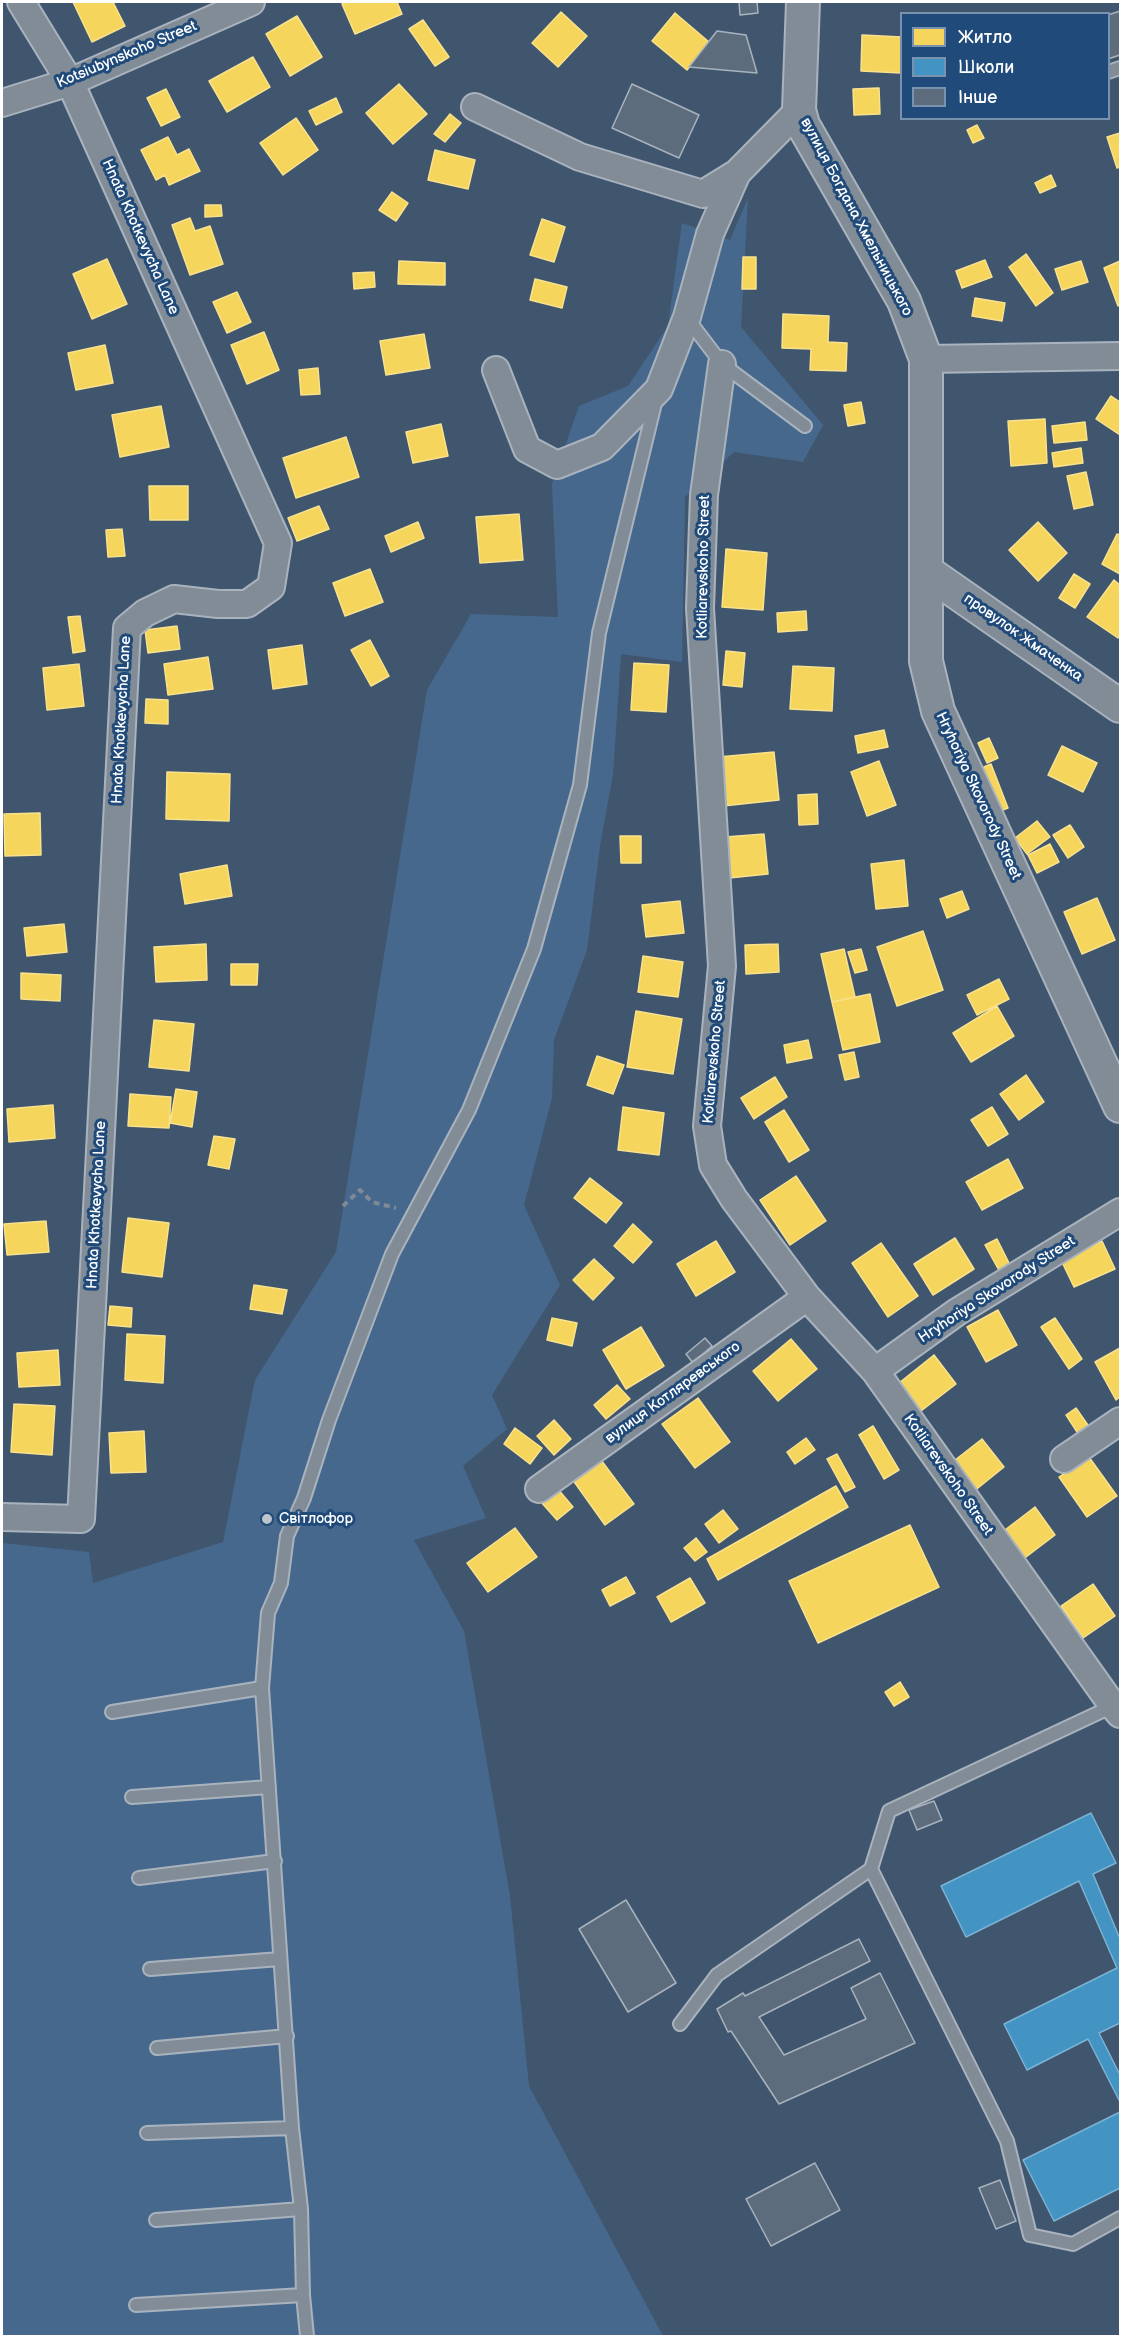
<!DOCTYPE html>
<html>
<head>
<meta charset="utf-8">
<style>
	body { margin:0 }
	#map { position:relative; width:1122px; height:2338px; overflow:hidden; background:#40566e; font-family:"Balsamiq Sans",sans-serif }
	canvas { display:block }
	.frame { position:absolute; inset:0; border:3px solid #fff; pointer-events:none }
	.legend { position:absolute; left:900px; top:12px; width:210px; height:108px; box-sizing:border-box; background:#1f4a7a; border:2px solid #7992af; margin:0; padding:8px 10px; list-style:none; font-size:18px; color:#fff }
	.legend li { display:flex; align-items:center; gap:12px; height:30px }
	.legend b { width:30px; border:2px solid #7992af }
</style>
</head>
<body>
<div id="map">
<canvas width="1122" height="2338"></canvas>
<div class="frame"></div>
<ul class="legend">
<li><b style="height:16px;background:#f6d55c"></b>Житло</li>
<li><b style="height:16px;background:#4393c3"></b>Школи</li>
<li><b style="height:16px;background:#5c6c7d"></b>Інше</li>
</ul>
</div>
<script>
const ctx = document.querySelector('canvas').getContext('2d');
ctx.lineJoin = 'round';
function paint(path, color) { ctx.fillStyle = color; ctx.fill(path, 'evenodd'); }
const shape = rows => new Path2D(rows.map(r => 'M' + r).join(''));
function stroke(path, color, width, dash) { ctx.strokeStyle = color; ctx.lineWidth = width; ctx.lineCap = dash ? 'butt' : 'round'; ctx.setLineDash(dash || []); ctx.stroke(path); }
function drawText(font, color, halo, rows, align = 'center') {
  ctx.font = font + ' "Balsamiq Sans",sans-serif'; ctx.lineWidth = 6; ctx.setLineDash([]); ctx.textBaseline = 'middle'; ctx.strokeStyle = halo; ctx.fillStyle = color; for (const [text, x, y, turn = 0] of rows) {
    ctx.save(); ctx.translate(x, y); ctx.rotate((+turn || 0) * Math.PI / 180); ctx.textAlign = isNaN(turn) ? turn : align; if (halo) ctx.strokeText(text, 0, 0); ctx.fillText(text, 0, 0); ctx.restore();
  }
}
paint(shape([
	[748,198,741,327,823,425,803,462,734,452,685,497,682,662,621,654,613,774,600,846,587,950,554,1040,552,1098,524,1205,560,1285,492,1395,507,1429,463,1466,486,1518,414,1540,464,1631,510,1896,529,2086,663,2336,2,2336,2,1543,89,1552,93,1583,223,1542,255,1380,336,1252,427,690,471,614,558,617,552,484,579,406,628,386,668,326,682,223,730,240]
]), '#47688d');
const homes = shape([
	[73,2,113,2,125,26,92,42,73,2],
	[347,2,397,2,402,14,355,34,342,4,347,2],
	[561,12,587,36,558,67,532,43,561,12],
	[675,13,709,42,687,70,652,41,675,13],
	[297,16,322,57,290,76,266,34,297,16],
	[423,20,449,57,435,66,409,29,423,20],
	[862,35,902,37,901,73,861,71,862,35],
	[253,57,270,87,227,112,209,81,253,57],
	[399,84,427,114,393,144,366,113,399,84],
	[879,88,880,114,854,115,853,89,879,88],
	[166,89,180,117,161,126,147,98,166,89],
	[336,98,342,112,316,125,309,111,336,98],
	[450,114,461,123,445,142,434,134,450,114],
	[296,118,318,150,283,175,260,143,296,118],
	[977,125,984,138,973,143,967,130,977,125],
	[1120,133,1120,167,1117,168,1107,137,1120,133],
	[168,137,177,155,189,149,200,171,169,185,165,175,156,180,141,150,168,137],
	[435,150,475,160,468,189,428,180,435,150],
	[1051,175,1056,186,1040,193,1035,183,1051,175],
	[392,192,408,203,396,221,379,210,392,192],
	[205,205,221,205,222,216,205,217,205,205],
	[190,218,195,231,210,226,223,264,190,275,172,225,190,218],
	[542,219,565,227,554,262,530,255,542,219],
	[1026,254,1053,293,1036,306,1009,267,1026,254],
	[743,257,756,257,756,289,742,289,743,257],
	[107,259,127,304,92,319,73,274,107,259],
	[985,260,992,277,962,288,956,271,985,260],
	[399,261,445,263,445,285,398,284,399,261],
	[1081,261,1088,282,1062,290,1055,269,1081,261],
	[1120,261,1120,305,1118,306,1104,268,1120,261],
	[374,272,375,287,354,289,353,273,374,272],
	[535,279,567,287,562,308,530,300,535,279],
	[237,292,251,322,227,333,213,302,237,292],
	[975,298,1005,303,1002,321,972,316,975,298],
	[783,314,829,316,828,342,847,343,846,371,810,370,811,349,782,348,783,314],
	[264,332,279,370,247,384,231,345,264,332],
	[424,334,430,368,386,375,380,341,424,334],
	[105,345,113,383,76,390,68,353,105,345],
	[318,368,320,394,301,395,299,370,318,368],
	[1111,396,1120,402,1120,435,1096,419,1111,396],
	[861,402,865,423,848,426,844,405,861,402],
	[161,406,169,447,120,457,112,415,161,406],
	[1045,419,1047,463,1011,466,1008,421,1045,419],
	[1085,422,1087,440,1054,443,1052,426,1085,422],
	[441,424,448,456,413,463,406,432,441,424],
	[346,437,359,477,296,498,283,458,346,437],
	[1081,448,1083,463,1054,467,1052,453,1081,448],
	[1086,472,1093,505,1074,509,1067,476,1086,472],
	[149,486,188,486,188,520,150,520,149,486],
	[319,506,329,529,297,541,288,518,319,506],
	[519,514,523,560,480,563,476,517,519,514],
	[418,522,424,538,391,552,385,536,418,522],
	[1038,522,1067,553,1038,581,1009,550,1038,522],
	[122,529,125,556,108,557,106,530,122,529],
	[1117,534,1120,535,1120,574,1102,564,1117,534],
	[726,549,767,553,763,610,722,607,726,549],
	[370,569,383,602,345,616,333,583,370,569],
	[1074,574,1090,584,1075,608,1059,598,1074,574],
	[1114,580,1120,585,1120,635,1118,638,1087,617,1114,580],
	[806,611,807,630,778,632,777,613,806,611],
	[80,616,85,651,73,653,68,617,80,616],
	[177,626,180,649,148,653,145,630,177,626],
	[370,640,389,676,371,686,351,650,370,640],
	[302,645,307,684,273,689,268,650,302,645],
	[726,651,745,653,742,687,723,685,726,651],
	[208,657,213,689,168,695,164,664,208,657],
	[634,663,669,665,666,712,631,710,634,663],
	[79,664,84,706,47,710,43,668,79,664],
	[793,666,834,668,832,711,790,709,793,666],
	[146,699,168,700,168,724,145,723,146,699],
	[884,730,888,747,858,753,855,736,884,730],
	[989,738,998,758,987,763,978,743,989,738],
	[1062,746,1097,763,1083,792,1048,775,1062,746],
	[774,752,779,800,723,806,718,757,774,752],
	[879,761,896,805,867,816,851,772,879,761],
	[991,764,1008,808,995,813,979,769,991,764],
	[167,772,230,774,229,821,166,819,167,772],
	[817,794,818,824,799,825,798,795,817,794],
	[40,813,41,855,5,856,4,814,40,813],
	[1037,821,1050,837,1027,854,1015,838,1037,821],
	[1070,825,1084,847,1068,858,1053,835,1070,825],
	[764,834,768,874,729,878,725,837,764,834],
	[620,836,641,836,641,863,621,863,620,836],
	[1050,844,1059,862,1037,873,1028,855,1050,844],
	[904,860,908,906,876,909,871,864,904,860],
	[227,865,232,896,185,904,180,874,227,865],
	[962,891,969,909,947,918,940,899,962,891],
	[1097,898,1115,940,1082,954,1064,912,1097,898],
	[680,901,684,933,646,937,642,905,680,901],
	[64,924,67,952,27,956,24,928,64,924],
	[923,931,943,990,897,1006,877,947,923,931],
	[206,944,207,980,156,982,154,947,206,944],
	[778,944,779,972,746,974,745,945,778,944],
	[844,949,855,997,832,1002,821,954,844,949],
	[861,949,867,970,855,973,848,952,861,949],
	[643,956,683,962,678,997,638,992,643,956],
	[231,964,258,964,257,985,231,985,231,964],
	[21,973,61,975,60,1001,21,999,21,973],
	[999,979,1009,999,977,1015,967,995,999,979],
	[870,994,880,1042,843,1050,832,1002,870,994],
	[997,1006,1014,1036,971,1062,953,1033,997,1006],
	[636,1011,682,1019,673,1074,627,1067,636,1011],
	[154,1020,194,1024,189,1071,149,1067,154,1020],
	[808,1040,812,1058,787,1063,784,1045,808,1040],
	[854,1052,859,1077,845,1080,839,1055,854,1052],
	[597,1056,624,1065,613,1094,587,1085,597,1056],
	[1026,1075,1044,1102,1019,1120,1000,1094,1026,1075],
	[775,1077,787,1097,754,1119,741,1098,775,1077],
	[176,1089,197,1092,192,1127,170,1123,176,1089],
	[130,1094,171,1097,169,1128,128,1126,130,1094],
	[53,1105,55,1138,9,1142,7,1109,53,1105],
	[623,1107,664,1113,659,1155,618,1150,623,1107],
	[992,1107,1008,1134,988,1146,971,1120,992,1107],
	[784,1110,809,1150,789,1162,765,1122,784,1110],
	[214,1136,235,1139,229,1169,208,1165,214,1136],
	[1008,1159,1023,1188,982,1210,966,1182,1008,1159],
	[796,1176,826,1221,790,1245,760,1200,796,1176],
	[590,1178,622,1203,606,1223,574,1198,590,1178],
	[128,1218,169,1223,162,1277,122,1272,128,1218],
	[46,1221,49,1252,7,1255,4,1224,46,1221],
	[633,1224,652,1242,633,1263,614,1246,633,1224],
	[955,1238,974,1269,933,1295,914,1264,955,1238],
	[997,1239,1012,1269,1001,1274,985,1245,997,1239],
	[716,1241,735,1272,696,1296,677,1264,716,1241],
	[1102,1241,1115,1269,1074,1287,1061,1260,1102,1241],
	[881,1243,918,1296,888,1317,852,1263,881,1243],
	[594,1259,614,1278,593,1300,573,1280,594,1259],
	[254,1285,287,1290,282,1314,250,1309,254,1285],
	[110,1306,132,1308,131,1327,108,1325,110,1306],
	[998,1310,1017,1345,986,1362,967,1327,998,1310],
	[552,1318,577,1323,572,1346,547,1340,552,1318],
	[1055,1318,1082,1359,1069,1369,1041,1327,1055,1318],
	[641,1327,664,1366,626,1389,603,1350,641,1327],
	[127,1334,165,1336,163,1383,125,1380,127,1334],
	[791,1339,817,1369,778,1401,753,1371,791,1339],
	[1120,1348,1120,1397,1116,1400,1095,1362,1120,1348],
	[58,1350,60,1385,19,1387,17,1353,58,1350],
	[934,1355,956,1384,921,1411,899,1383,934,1355],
	[617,1385,630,1399,606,1419,594,1405,617,1385],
	[698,1398,730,1442,695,1468,662,1424,698,1398],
	[14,1404,55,1406,52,1455,11,1452,14,1404],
	[1076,1408,1092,1431,1081,1438,1066,1415,1076,1408],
	[554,1420,571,1439,554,1455,537,1436,554,1420],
	[873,1426,899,1470,884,1479,859,1435,873,1426],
	[515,1428,542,1448,530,1464,504,1444,515,1428],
	[144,1431,146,1472,111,1473,109,1433,144,1431],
	[806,1438,815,1450,795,1464,787,1452,806,1438],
	[982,1439,1004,1467,973,1492,950,1464,982,1439],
	[837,1454,855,1487,845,1492,827,1459,837,1454],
	[598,1456,634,1504,605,1525,570,1476,598,1456],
	[1089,1457,1117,1496,1087,1517,1059,1477,1089,1457],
	[836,1486,848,1507,718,1580,707,1559,836,1486],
	[557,1488,573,1507,557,1520,541,1502,557,1488],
	[1035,1507,1055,1535,1022,1560,1001,1533,1035,1507],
	[723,1510,738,1529,719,1543,705,1524,723,1510],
	[910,1525,939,1587,818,1643,789,1581,910,1525],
	[515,1528,537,1557,488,1592,467,1563,515,1528],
	[696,1538,707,1552,695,1561,684,1548,696,1538],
	[626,1577,635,1593,610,1606,602,1590,626,1577],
	[690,1578,705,1603,671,1622,657,1597,690,1578],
	[1093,1584,1115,1616,1083,1638,1061,1606,1093,1584],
	[900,1682,909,1697,894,1706,885,1692,900,1682]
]);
paint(homes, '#f6d55c');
stroke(homes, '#f9e28d', 1.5);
const schools = shape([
	[1091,1813,1116,1863,1093,1874,1120,1939,1120,2023,1099,2033,1120,2075,1120,2102,1088,2039,1027,2070,1004,2024,1117,1968,1079,1881,966,1937,941,1886,1091,1813],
	[1120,2112,1120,2188,1054,2221,1023,2160,1120,2112]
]);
paint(schools, '#4393c3');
stroke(schools, '#7bb3d5', 1.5);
const building = shape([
	[739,2,757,2,758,13,740,15,739,2],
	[1120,11,1120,55,1108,59,1108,15,1120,11],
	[717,31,746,35,757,73,689,67,717,31],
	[632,84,699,115,679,158,612,128,632,84],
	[705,1338,712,1346,693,1363,686,1354,705,1338],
	[934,1801,942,1820,917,1830,909,1810,934,1801],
	[626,1900,676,1983,628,2012,579,1929,626,1900],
	[859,1939,870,1961,759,2017,784,2055,866,2019,851,1988,880,1973,915,2043,779,2104,731,2031,728,2032,717,2009,743,1993,745,1996,859,1939],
	[815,2163,840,2210,771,2246,746,2199,815,2163],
	[1000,2180,1016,2221,996,2229,979,2188,1000,2180]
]);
paint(building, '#5c6c7d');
stroke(building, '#a9b3be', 1.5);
const service = shape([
	[1108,72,1120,68],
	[687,318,722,364,805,426],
	[1113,1706,889,1811,871,1869,1007,2141,1030,2235,1073,2244,1120,2218],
	[112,1712,262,1688],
	[132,1797,269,1787],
	[139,1878,275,1861],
	[150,1969,280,1959],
	[680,2024,717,1975,871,1869],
	[157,2048,287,2036],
	[147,2133,292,2128],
	[156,2220,301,2209],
	[136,2305,303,2295],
	[307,2336,303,2295,301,2209,292,2128,262,1688,268,1613,281,1583,287,1536,304,1498,329,1420,392,1254,469,1110,534,949,580,785,599,633,656,399]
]);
const minor = shape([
	[2,103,70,82,251,2],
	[475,107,580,157,703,194,737,173,799,110],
	[926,359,1120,356],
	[722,364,704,495,700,608,722,966,707,1126,713,1165,734,1199,807,1297,875,1371,1113,1706,1120,1714],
	[496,370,527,449,557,465,602,447,659,389,687,317,710,234,737,173],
	[875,1371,957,1312,1120,1212],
	[1064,1459,1120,1421],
	[539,1489,807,1297],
	[2,1517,81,1519,127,628,145,613,174,599,218,604,247,604,271,587,278,543,70,82,21,2]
]);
const tertiary = shape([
	[803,2,799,110,803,125,904,301,926,359,926,661,938,711,1120,1106],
	[926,571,1120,706]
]);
stroke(service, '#a9b3be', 16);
stroke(minor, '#a9b3be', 30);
stroke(tertiary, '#a9b3be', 36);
stroke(shape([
	[343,1206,360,1190,372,1202,396,1208]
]), '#808a96', 4, [6, 4.5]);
stroke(service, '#818c97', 12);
stroke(minor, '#818c97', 26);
stroke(tertiary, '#818c97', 32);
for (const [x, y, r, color] of [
	[267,1519,6,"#bcc4cc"]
]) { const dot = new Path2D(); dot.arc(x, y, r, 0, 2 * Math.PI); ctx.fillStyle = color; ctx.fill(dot); stroke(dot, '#1f4a7a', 2); }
drawText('15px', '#fff', '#1f4a7a', [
	["Kotsiubynskoho Street",127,55,-23],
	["вулиця Богдана Хмельницького",856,217,62],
	["Hnata Khotkevycha Lane",140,237,66],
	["Kotliarevskoho Street",704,567,-89],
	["провулок Жмаченка",1023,638,35],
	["Hnata Khotkevycha Lane",122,720,-87],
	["Hryhoriya Skovorody Street",978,796,65],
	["Kotliarevskoho Street",715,1052,-85],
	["Hnata Khotkevycha Lane",97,1205,-87],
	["Hryhoriya Skovorody Street",997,1290,-33],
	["вулиця Котляревського",673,1393,-36],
	["Kotliarevskoho Street",948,1475,55]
]);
drawText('15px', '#fff', '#1f4a7a', [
	["Світлофор",279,1519]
], 'left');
</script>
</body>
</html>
